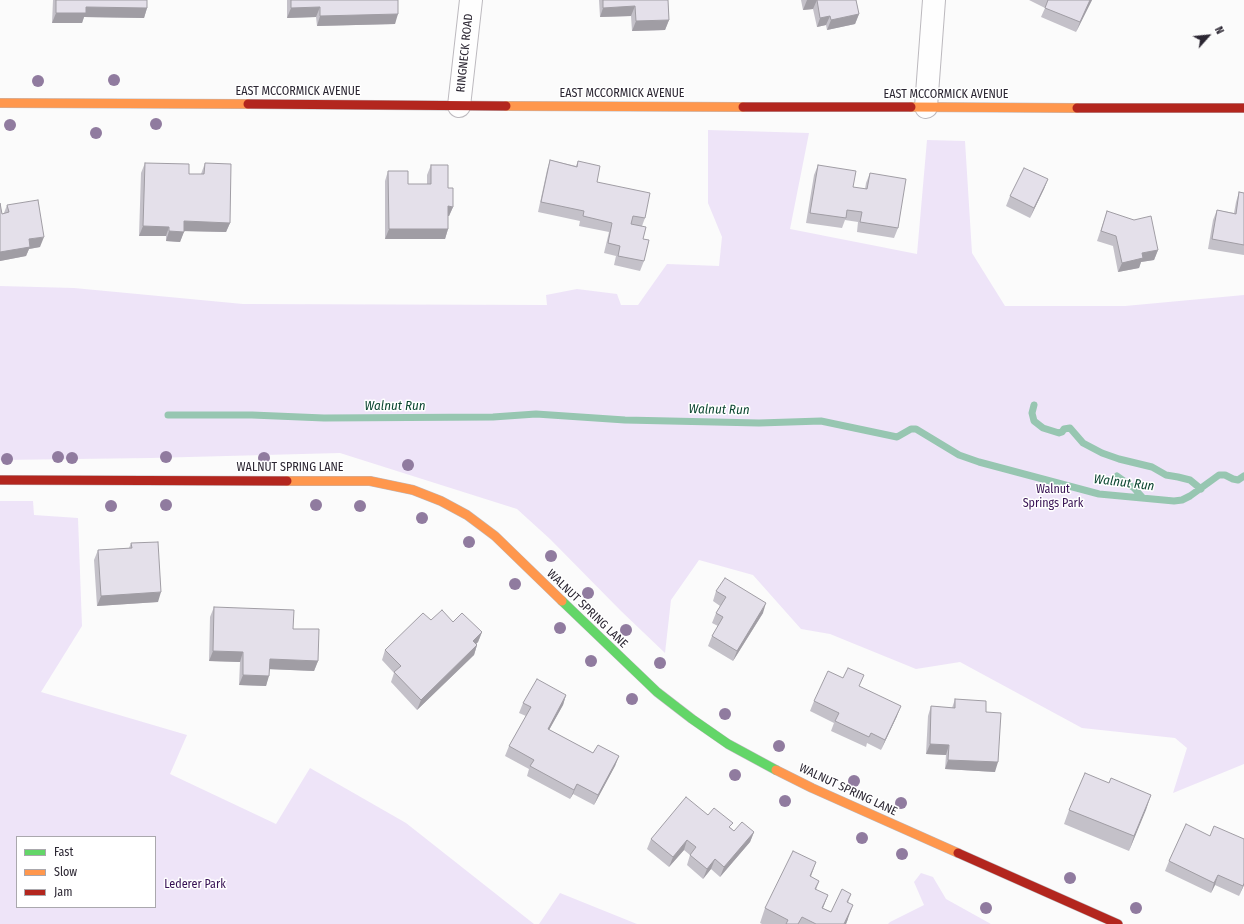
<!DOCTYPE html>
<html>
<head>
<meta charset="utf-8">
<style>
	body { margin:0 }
	#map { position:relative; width:1244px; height:924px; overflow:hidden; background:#fbfbfb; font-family:"Fira Sans Condensed",sans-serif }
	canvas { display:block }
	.legend { position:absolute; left:16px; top:836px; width:140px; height:72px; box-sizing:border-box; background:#fff; border:1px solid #aaa8ad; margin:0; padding:5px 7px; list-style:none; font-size:12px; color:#2b2632 }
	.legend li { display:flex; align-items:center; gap:8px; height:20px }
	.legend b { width:20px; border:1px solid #aaa8ad }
	.north { position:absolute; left:1188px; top:16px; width:40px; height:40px; -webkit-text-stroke:3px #fff; paint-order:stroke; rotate:63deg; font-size:11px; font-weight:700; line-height:16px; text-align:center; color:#2b2632 }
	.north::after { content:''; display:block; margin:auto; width:14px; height:18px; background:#2b2632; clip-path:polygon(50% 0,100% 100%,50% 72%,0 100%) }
</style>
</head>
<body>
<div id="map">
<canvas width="1244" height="924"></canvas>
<ul class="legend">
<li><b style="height:5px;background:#63d668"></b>Fast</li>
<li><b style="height:5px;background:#ff974d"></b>Slow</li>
<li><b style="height:5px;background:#b3261e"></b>Jam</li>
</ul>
<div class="north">N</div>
</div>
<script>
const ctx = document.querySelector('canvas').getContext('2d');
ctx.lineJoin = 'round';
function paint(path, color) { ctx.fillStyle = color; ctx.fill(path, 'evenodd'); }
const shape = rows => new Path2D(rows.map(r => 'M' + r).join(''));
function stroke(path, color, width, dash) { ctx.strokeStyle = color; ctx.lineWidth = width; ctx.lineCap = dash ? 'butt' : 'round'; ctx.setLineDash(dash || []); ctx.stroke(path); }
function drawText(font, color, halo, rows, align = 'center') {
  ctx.font = font + ' "Fira Sans Condensed",sans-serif'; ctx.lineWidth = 3; ctx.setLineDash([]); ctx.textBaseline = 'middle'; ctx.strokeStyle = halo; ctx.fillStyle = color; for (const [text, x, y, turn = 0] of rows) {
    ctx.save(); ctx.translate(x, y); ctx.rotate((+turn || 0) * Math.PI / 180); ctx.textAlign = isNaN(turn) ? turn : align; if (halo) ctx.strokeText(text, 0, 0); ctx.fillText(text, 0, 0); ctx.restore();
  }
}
paint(shape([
	[708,130,809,133,790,229,917,254,927,140,965,141,972,253,1005,306,1125,306,1244,295,1244,764,1173,793,1187,748,1175,738,1082,728,960,662,916,669,830,634,801,629,753,575,699,560,671,600,665,653,621,611,550,539,517,509,340,453,151,458,0,460,0,286,74,288,243,304,547,305,546,295,577,289,617,294,621,305,638,305,667,264,719,266,722,237,708,203],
	[0,501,33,501,34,515,78,518,82,626,41,692,187,735,170,774,276,824,310,768,406,823,534,924,0,924],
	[17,837,155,837,155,907,17,907],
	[921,873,933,877,946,899,991,924,888,924,890,922,924,905,914,882],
	[560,893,637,924,539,924]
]), '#eee4f8');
stroke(shape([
	[1034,405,1032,413,1034,421,1043,428,1059,433,1062,432,1064,429,1070,428,1083,443,1102,453,1119,459,1152,467,1166,475,1178,477,1190,480,1201,489],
	[168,415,252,415,324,418,493,417,536,414,625,420,759,423,821,421,897,437,911,429,916,429,959,455,979,462,1099,494,1174,501,1182,500,1190,496,1219,475,1225,475,1233,479,1238,480,1244,476],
	[1117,476,1134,488,1143,498]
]), '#97c6b1', 7);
const street = shape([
	[459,106,471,0],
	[926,107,934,0]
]);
const fast = shape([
	[562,601,657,692,692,719,728,744,776,770]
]);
const slow = shape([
	[0,103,248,104],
	[506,106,743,107],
	[911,107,1077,108],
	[287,481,370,481,413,490,441,501,467,515,495,536,562,601],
	[776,770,812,788,958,853]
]);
const jam = shape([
	[248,104,506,106],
	[743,107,911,107],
	[1077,108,1244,108],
	[0,480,287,481],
	[958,853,1118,924]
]);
stroke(street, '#bcb9be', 24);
stroke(fast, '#bcb9be', 10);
stroke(slow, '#bcb9be', 10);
stroke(jam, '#bcb9be', 10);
stroke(street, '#fefefe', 22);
stroke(fast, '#63d668', 9);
stroke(slow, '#ff974d', 9);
stroke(jam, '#b3261e', 9);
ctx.fillStyle = '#907b9f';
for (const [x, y] of [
	[114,80],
	[38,81],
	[156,124],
	[10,125],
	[96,133],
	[58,457],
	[166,457],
	[72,458],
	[264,458],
	[7,459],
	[408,465],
	[166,505],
	[316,505],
	[111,506],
	[360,506],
	[422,518],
	[469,542],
	[551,556],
	[515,584],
	[588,593],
	[560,628],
	[626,630],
	[591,661],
	[660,663],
	[632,699],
	[725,714],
	[779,746],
	[735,775],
	[854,781],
	[785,801],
	[901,803],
	[862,838],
	[902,854],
	[1070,878],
	[986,908],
	[1136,908]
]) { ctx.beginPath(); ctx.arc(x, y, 6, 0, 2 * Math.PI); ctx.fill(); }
paint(shape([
	[53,0,147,0,147,8,144,18,84,17,82,23,52,23],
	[287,0,398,0,395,24,317,26,316,17,287,18],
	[599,0,668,0,669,20,665,30,632,31,631,16,600,17],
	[801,0,856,0,859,14,855,24,827,30,826,25,817,27,813,9,803,10],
	[1029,0,1092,0,1076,32,1041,17,1045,8],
	[550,160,576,166,578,161,597,182,645,218,642,226,643,239,644,261,640,271,614,265,616,256,604,253,609,232,579,226,580,221,538,212,547,170],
	[145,163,189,174,201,174,205,163,230,223,226,232,184,231,180,242,166,241,166,236,139,236,141,173],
	[431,165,448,188,453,207,449,216,448,216,448,229,445,239,385,239,385,181,388,171,408,184,427,184,427,175],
	[818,165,853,187,865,189,866,183,870,173,898,228,894,238,857,232,858,222,845,220,842,228,806,223,814,175],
	[1048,179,1044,189,1030,218,1006,206,1010,196],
	[1239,192,1244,193,1244,255,1208,249,1213,220,1217,210,1234,213,1236,202],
	[0,203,2,214,4,213,7,205,40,247,29,249,26,256,0,261],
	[1107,211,1158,250,1154,260,1141,262,1139,268,1118,272,1113,246,1097,241],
	[131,543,158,602,97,606,94,560,98,550,129,548],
	[716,591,763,613,733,661,708,646,712,636,718,626,712,623,716,613,720,606,713,601],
	[214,607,293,629,318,661,314,671,270,669,266,686,239,685,240,662,209,661,210,617],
	[431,620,453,622,482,632,478,642,476,644,477,645,474,655,417,710,391,682,394,673,382,660,385,650],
	[860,687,897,716,881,750,867,743,866,747,831,731,834,723,810,711,814,701],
	[566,695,563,705,549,730,593,753,619,756,615,766,594,805,573,794,570,799,527,776,529,769,505,756,509,746,526,716,519,713,523,703],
	[955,699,986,712,995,772,945,769,946,755,926,754,928,716,931,706,952,708],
	[1109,783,1151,795,1129,851,1064,824,1069,810],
	[708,815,731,828,734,831,754,832,750,842,720,877,711,869,703,879,687,865,690,855,684,850,669,867,647,849,651,839],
	[1186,824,1244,885,1239,896,1215,885,1211,893,1165,871,1169,861],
	[811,877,819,881,816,890,828,895,823,908,831,912,851,894,848,903,848,919,846,924,762,924,760,923,765,908]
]), '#c4c1c9');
paint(shape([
	[807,0,817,0,813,9,803,10],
	[1090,0,1092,0,1076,32,1080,22],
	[635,6,631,16,600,17,603,8],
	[86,7,147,8,144,18,84,17,82,23,52,23,56,13],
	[320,7,316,17,287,18,291,8],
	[398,14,395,24,317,26,320,16],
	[859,14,855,24,827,30,831,20],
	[830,16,826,25,817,27,820,18],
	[669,20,665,30,632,31,636,21],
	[1048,179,1044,189,1030,218,1034,208],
	[448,206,453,207,449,216,444,216],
	[184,221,230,223,226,232,181,231],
	[143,226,169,227,166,236,139,236],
	[389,229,448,229,445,239,385,239],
	[169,231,184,232,180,242,166,241],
	[44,237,40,247,29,249,26,256,0,261,0,252,29,239],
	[1158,250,1154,260,1141,262,1139,268,1118,272,1122,263,1142,253],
	[161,592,158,602,97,606,101,596],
	[766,603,763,613,733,661,737,651],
	[482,632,478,642,469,651,473,641],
	[477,645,474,655,417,710,421,700],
	[213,651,243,652,240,662,209,661],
	[270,659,318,661,314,671,266,669],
	[243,675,269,676,266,686,239,685],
	[566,695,563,705,544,739,548,729],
	[901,706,897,716,881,750,885,740],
	[930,744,949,745,946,755,926,754],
	[619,756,615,766,594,805,598,795],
	[948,760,998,762,995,772,945,769],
	[577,784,573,794,570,799,574,790],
	[1151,795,1146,810,1129,851,1134,836],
	[754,832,750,842,720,877,724,867],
	[687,840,684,850,669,867,673,857],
	[715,859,711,869,703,879,707,869],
	[816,862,811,876,804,891,810,876],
	[1218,875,1215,885,1211,893,1214,883],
	[1244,883,1244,885,1239,896,1243,886],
	[828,895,822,910,822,908],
	[853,905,846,924,844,924]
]), '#a09da4');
const building = shape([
	[56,0,147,0,147,8,86,7,86,13,56,13,56,0],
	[291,0,398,0,398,14,320,16,320,7,291,8,291,0],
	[603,0,668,0,669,20,636,21,635,6,603,8,603,0],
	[817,0,856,0,859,14,831,20,830,16,820,18,817,0],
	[1048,0,1090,0,1080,22,1045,8,1048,0],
	[550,160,577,167,578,161,600,166,597,182,650,193,645,218,633,216,631,224,646,227,643,239,649,240,644,261,618,256,620,246,608,243,612,223,583,216,584,211,541,202,550,160],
	[145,163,189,164,189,174,204,174,205,163,231,164,230,223,184,221,184,232,169,231,169,227,143,226,145,163],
	[431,165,448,165,448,188,453,188,453,207,448,206,448,229,389,229,388,171,408,171,408,184,431,184,431,165],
	[818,165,856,171,853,187,867,189,870,173,906,179,898,228,860,222,862,212,847,210,846,218,810,213,818,165],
	[1024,168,1048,179,1034,208,1010,196,1024,168],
	[1239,192,1244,193,1244,245,1212,239,1217,210,1236,214,1239,192],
	[38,200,44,237,29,239,30,247,0,252,0,203,2,214,9,212,7,205,38,200],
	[1107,211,1134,220,1151,216,1158,250,1142,253,1143,258,1122,263,1116,236,1101,231,1107,211],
	[158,542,161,592,101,596,98,550,132,548,131,543,158,542],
	[725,578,766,603,737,651,712,636,723,617,716,613,726,597,716,591,725,578],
	[214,607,294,610,293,629,319,629,318,661,270,659,269,676,243,675,243,652,213,651,214,607],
	[442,610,453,622,462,613,482,632,473,641,477,645,421,700,394,672,401,666,385,650,423,613,431,620,442,610],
	[848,668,864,675,859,686,901,706,885,740,871,733,869,737,835,721,839,713,814,701,828,671,843,678,848,668],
	[537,679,566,695,548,729,593,753,598,745,619,756,598,795,577,784,574,790,530,766,534,760,509,746,531,707,523,703,537,679],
	[955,699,986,701,986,712,1001,713,998,762,948,760,949,745,930,744,931,706,955,708,955,699],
	[1085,773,1109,783,1111,778,1151,795,1134,836,1069,810,1085,773],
	[686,797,708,815,714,808,733,823,729,827,734,831,742,822,754,832,724,867,715,859,707,869,690,855,696,847,687,840,673,857,651,839,686,797],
	[1186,824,1210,836,1214,826,1244,839,1244,883,1243,886,1218,875,1214,883,1169,861,1186,824],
	[793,851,816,862,810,876,819,881,815,889,828,895,822,908,831,912,842,889,851,894,847,902,853,905,844,924,816,924,802,917,798,924,786,924,788,920,765,908,793,851]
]);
paint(building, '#e4e0ea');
stroke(building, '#a09da4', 1);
drawText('12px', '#2b2632', '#fff', [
	["RINGNECK ROAD",465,53,-84],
	["EAST MCCORMICK AVENUE",298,92],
	["EAST MCCORMICK AVENUE",622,94],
	["EAST MCCORMICK AVENUE",946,95],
	["WALNUT SPRING LANE",290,468],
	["WALNUT SPRING LANE",587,609,44],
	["WALNUT SPRING LANE",848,790,25]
]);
drawText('12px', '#381254', '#fff', [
	["Walnut",1053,490],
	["Springs Park",1053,504],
	["Lederer Park",195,885]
]);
drawText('italic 13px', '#0c4631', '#fff', [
	["Walnut Run",395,406],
	["Walnut Run",719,410,1],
	["Walnut Run",1124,483,7]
]);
</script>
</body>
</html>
